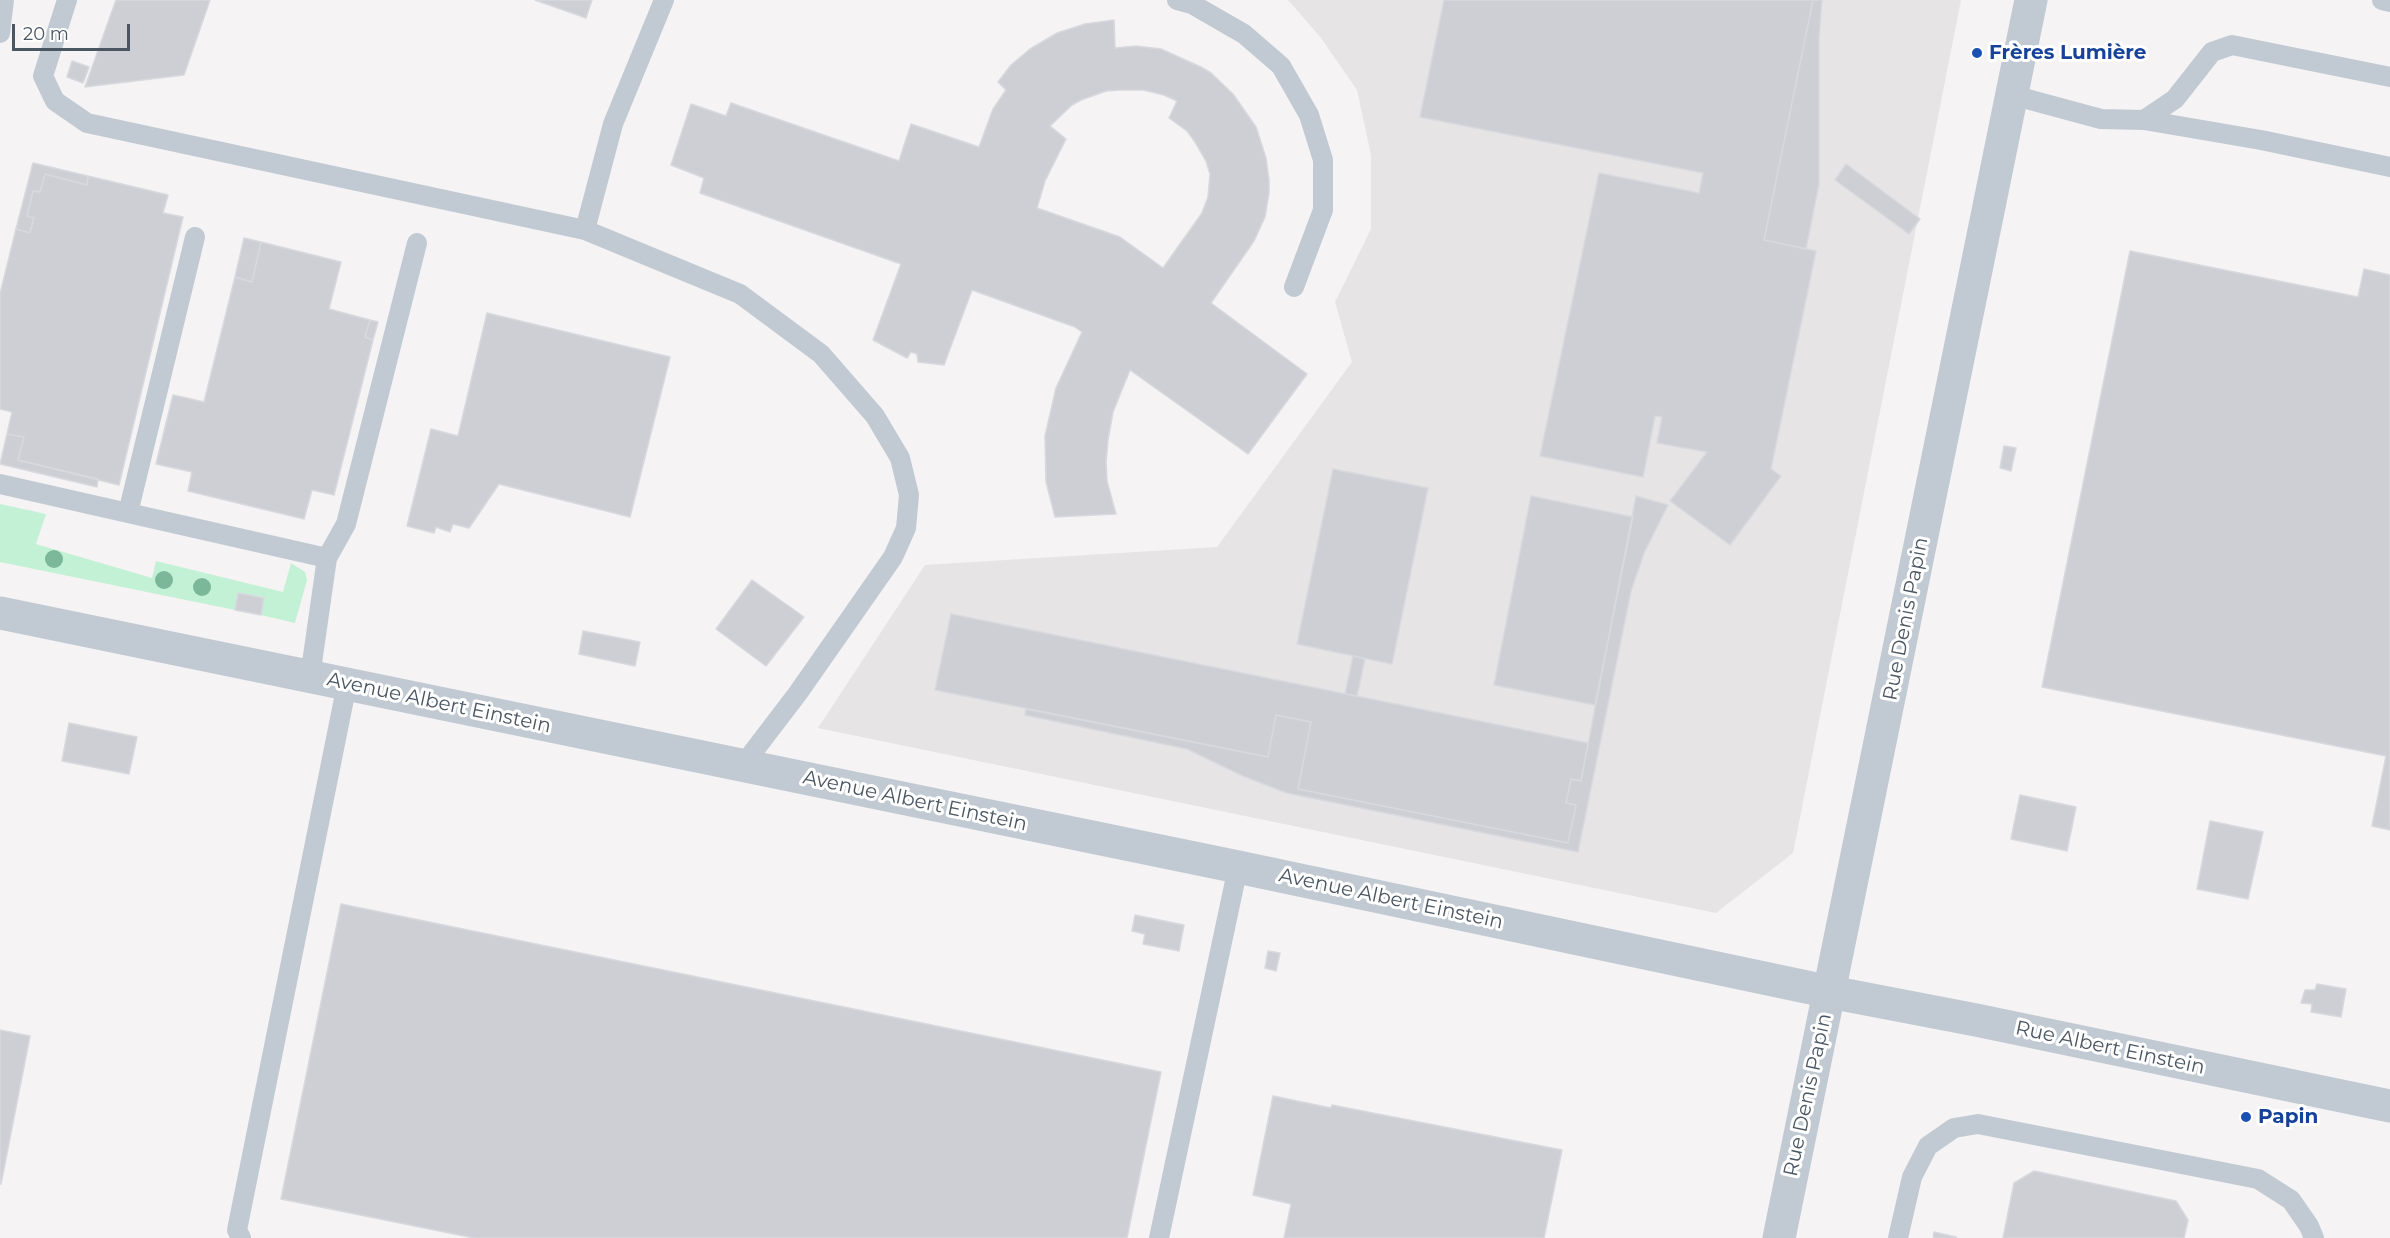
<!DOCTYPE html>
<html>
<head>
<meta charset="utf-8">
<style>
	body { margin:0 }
	#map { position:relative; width:2390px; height:1238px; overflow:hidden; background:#f5f3f3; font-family:Montserrat,sans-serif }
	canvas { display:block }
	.scale { position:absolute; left:12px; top:24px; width:118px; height:27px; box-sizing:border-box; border:3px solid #4a5661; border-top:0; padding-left:8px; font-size:18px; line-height:21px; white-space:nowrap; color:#4a5661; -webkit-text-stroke:4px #fff; paint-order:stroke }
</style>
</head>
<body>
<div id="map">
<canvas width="2390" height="1238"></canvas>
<div class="scale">20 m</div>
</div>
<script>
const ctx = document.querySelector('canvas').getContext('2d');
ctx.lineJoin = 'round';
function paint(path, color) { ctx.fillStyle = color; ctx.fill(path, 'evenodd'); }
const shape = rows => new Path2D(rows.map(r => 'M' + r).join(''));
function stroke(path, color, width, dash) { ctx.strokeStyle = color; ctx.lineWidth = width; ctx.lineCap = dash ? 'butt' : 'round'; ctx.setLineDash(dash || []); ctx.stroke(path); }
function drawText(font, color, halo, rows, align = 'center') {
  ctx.font = font + ' Montserrat,sans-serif'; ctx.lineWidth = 6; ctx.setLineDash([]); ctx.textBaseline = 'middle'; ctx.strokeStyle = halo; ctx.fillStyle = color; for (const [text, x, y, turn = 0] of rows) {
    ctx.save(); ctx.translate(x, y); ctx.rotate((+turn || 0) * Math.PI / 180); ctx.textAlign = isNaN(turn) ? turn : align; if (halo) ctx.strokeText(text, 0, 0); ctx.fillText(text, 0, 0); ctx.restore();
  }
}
paint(shape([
	[1288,0,1961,0,1793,853,1716,913,818,728,925,565,1217,547,1352,362,1335,302,1371,229,1371,155,1357,90,1321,38]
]), '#e6e4e5');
paint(shape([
	[0,504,46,514,36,544,152,578,156,561,283,592,291,563,305,572,307,580,295,623,261,615,264,598,238,593,235,610,0,562]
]), '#c3f1d5');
const building = shape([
	[116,0,210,0,184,75,85,87,116,0],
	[535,0,592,0,586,18,535,0],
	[1444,0,1813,0,1764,240,1816,251,1771,469,1781,476,1730,545,1670,501,1707,452,1657,443,1662,417,1655,416,1643,477,1540,456,1599,173,1699,193,1703,173,1420,117,1444,0],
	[1813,0,1822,0,1819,38,1819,184,1806,249,1764,240,1813,0],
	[1114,20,1115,48,1136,46,1161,49,1201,67,1211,73,1233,94,1256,127,1266,158,1269,180,1269,193,1265,217,1254,241,1211,303,1307,374,1248,454,1130,370,1113,412,1108,440,1106,462,1107,481,1116,514,1055,517,1046,482,1045,436,1056,388,1082,332,1075,327,972,290,944,365,918,362,917,354,911,352,907,358,873,340,901,264,700,193,704,178,671,165,691,104,726,116,731,103,899,161,911,124,979,147,993,109,1006,90,998,82,1011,65,1030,49,1057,33,1085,24,1114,20],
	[1120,90,1143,90,1164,95,1177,101,1169,118,1187,131,1195,142,1206,161,1210,174,1208,197,1202,213,1163,268,1120,237,1037,208,1045,181,1066,139,1050,126,1072,105,1081,100,1106,91,1120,90],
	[72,61,89,67,83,83,67,77,72,61],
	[33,163,88,176,87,185,45,174,40,192,33,191,27,216,34,218,30,233,16,229,33,163],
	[1846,164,1920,219,1909,234,1835,180,1846,164],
	[45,174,87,185,88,176,168,195,163,213,183,217,119,485,18,460,24,437,7,434,12,412,0,409,0,294,16,229,30,233,34,218,27,216,33,191,40,192,45,174],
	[244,238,261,242,252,282,235,277,244,238],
	[261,242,341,262,329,309,370,320,365,337,373,340,334,495,312,490,304,519,188,491,192,472,156,464,173,395,204,402,235,277,252,282,261,242],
	[2130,251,2358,297,2364,269,2390,275,2390,830,2372,826,2386,756,2042,687,2130,251],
	[487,313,670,357,630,517,499,484,469,528,453,524,450,532,436,527,434,533,407,526,431,429,458,436,487,313],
	[370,320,378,322,373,340,365,337,370,320],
	[7,434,24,437,18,460,98,479,97,487,0,464,7,434],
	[2004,446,2016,448,2011,471,2000,468,2004,446],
	[1333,469,1428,488,1392,664,1297,644,1333,469],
	[1531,496,1633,517,1595,705,1494,685,1531,496],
	[1636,496,1668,505,1644,553,1631,591,1578,852,1287,793,1243,776,1187,749,1025,715,1026,709,1268,757,1276,715,1311,722,1298,789,1568,843,1576,805,1566,803,1571,779,1581,781,1636,496],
	[752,580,804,617,766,666,716,629,752,580],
	[238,593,264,598,261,615,235,610,238,593],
	[951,614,1588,743,1581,781,1571,779,1566,803,1576,805,1568,843,1298,789,1311,722,1276,715,1268,757,935,690,951,614],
	[583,631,640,642,635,666,579,654,583,631],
	[1353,656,1365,659,1357,696,1345,694,1353,656],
	[69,723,137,737,129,774,62,761,69,723],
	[2020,795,2076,807,2067,851,2011,839,2020,795],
	[2210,821,2263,832,2248,899,2197,889,2210,821],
	[341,904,1161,1072,1127,1238,474,1238,281,1199,341,904],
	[1135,915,1184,925,1179,951,1143,944,1145,934,1132,931,1135,915],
	[1268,951,1280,953,1276,971,1265,968,1268,951],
	[2317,984,2346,989,2341,1017,2311,1012,2312,1004,2301,1003,2305,990,2315,990,2317,984],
	[0,1030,30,1036,1,1184,0,1184,0,1030],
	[1273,1096,1331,1108,1332,1105,1562,1150,1544,1238,1284,1238,1291,1204,1253,1195,1273,1096],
	[2034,1171,2176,1201,2188,1220,2184,1238,2003,1238,2014,1183,2034,1171],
	[1934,1232,1956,1237,1956,1238,1933,1238,1934,1232]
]);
paint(building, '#cdcfd5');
stroke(building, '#d7d9de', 1.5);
stroke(shape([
	[67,0,43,76,55,101,87,123,585,230,740,294,821,354,875,416,900,458,909,495,906,528,893,557,798,693,743,765],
	[1177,0,1192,4,1244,34,1281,66,1309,115,1323,160,1323,210,1294,287],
	[2382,0,2390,2],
	[0,33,4,0],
	[2390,77,2232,45,2212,52,2175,99,2144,120,2261,140,2390,167],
	[2012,95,2101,119,2144,120],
	[585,230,613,124,664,0],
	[0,484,327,558,310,677],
	[128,513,195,237],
	[327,558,346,524,417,243],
	[241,1238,237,1230,347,684],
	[1159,1238,1238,867],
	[1898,1238,1912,1177,1928,1146,1954,1128,1978,1124,2258,1179,2291,1200,2309,1226,2314,1238]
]), '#c1cad2', 20);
stroke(shape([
	[0,613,1238,867,1830,992,1976,1020,2390,1106],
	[1779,1238,2031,0]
]), '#c1cad2', 33);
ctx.fillStyle = '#7bb799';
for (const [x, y] of [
	[54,559],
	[164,580],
	[202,587]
]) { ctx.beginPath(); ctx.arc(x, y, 9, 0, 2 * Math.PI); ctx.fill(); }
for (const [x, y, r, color] of [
	[1977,53,6,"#1a4fb4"],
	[2246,1117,6,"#1a4fb4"]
]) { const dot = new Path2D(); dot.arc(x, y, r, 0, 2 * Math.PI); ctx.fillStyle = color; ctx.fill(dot); stroke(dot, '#fff', 2); }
drawText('bold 20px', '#164399', '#fff', [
	["Frères Lumière",1989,53],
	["Papin",2258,1117]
], 'left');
drawText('20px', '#4a5661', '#fff', [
	["Rue Denis Papin",1906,619,-79],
	["Avenue Albert Einstein",439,703,12],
	["Avenue Albert Einstein",915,801,12],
	["Avenue Albert Einstein",1391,899,12],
	["Rue Albert Einstein",2110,1048,12],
	["Rue Denis Papin",1808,1095,-78]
]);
</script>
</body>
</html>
